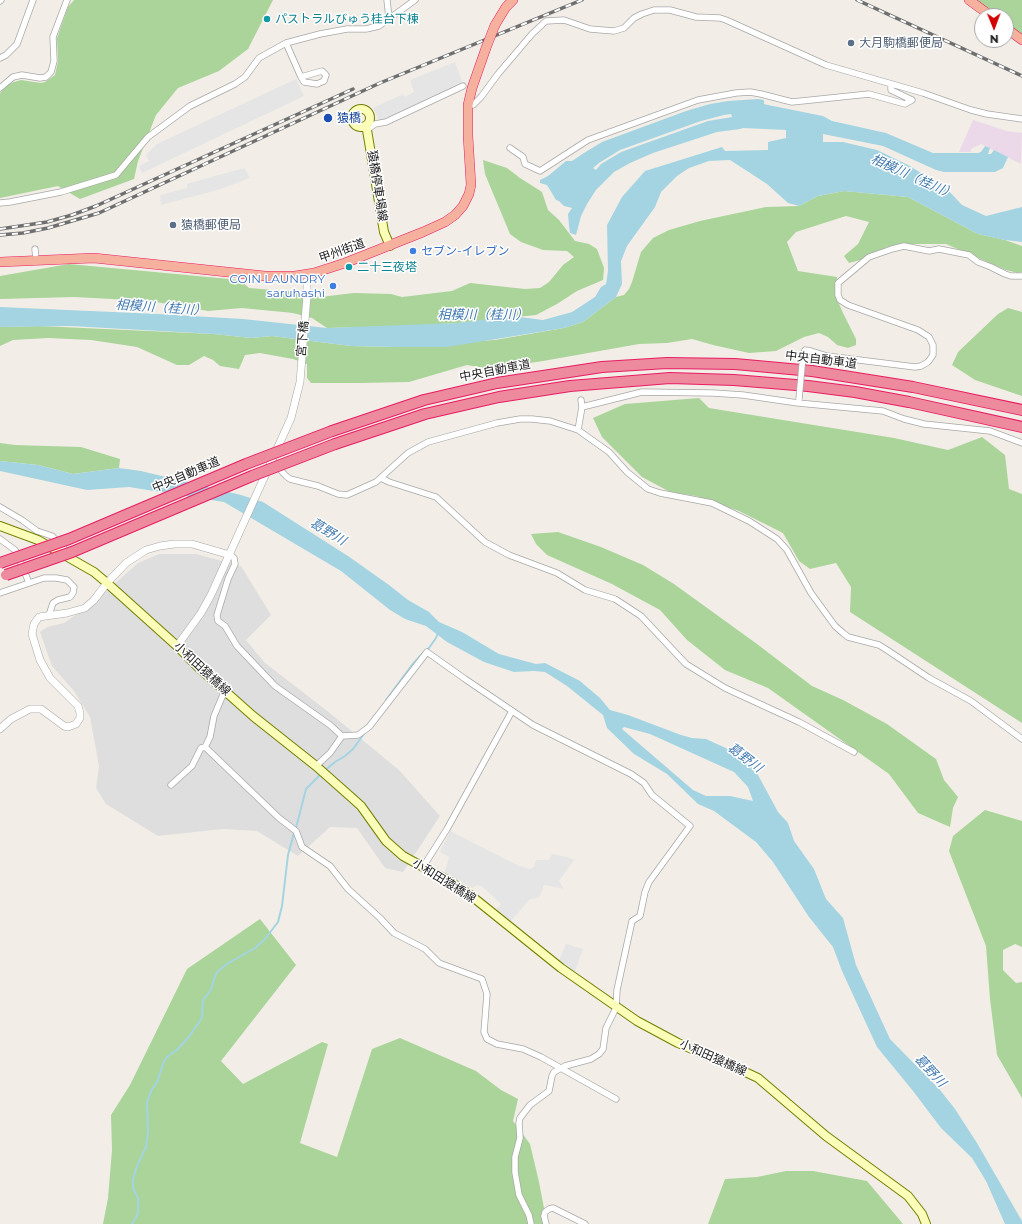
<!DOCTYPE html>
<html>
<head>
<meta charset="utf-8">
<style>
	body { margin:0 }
	#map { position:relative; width:1022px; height:1224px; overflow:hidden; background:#f2eee7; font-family:Montserrat,sans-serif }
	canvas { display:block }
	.north { position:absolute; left:974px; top:8px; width:40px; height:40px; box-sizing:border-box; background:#fff; border:1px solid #a6a6a6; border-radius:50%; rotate:179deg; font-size:11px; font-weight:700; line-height:16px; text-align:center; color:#212121 }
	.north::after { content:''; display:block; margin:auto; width:14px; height:18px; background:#d10001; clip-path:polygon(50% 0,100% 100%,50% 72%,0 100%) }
</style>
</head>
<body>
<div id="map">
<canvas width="1022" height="1224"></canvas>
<div class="north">N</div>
</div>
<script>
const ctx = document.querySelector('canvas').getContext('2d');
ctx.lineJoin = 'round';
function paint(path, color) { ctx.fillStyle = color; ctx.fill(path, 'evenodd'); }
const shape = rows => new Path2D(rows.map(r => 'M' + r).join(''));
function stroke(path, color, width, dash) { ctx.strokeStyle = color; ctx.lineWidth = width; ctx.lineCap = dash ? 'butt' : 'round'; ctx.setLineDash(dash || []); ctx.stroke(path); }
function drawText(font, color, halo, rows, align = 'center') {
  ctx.font = font + ' Montserrat,"Noto Sans JP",sans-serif'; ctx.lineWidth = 3; ctx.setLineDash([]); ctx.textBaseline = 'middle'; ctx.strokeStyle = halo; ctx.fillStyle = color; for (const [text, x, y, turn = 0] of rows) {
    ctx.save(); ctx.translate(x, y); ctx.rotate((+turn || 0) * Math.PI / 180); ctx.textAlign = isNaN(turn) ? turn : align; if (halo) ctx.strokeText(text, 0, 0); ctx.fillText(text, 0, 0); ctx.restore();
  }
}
paint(shape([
	[159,554,196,554,241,566,271,615,246,640,264,662,331,714,399,770,440,816,403,872,385,868,357,828,330,827,298,856,257,831,223,829,158,836,106,804,96,788,99,766,90,717,74,691,52,666,40,632,47,627,64,623,93,603,138,563]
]), '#dfdede');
paint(shape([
	[973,120,1007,131,1022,133,1021,164,981,144,971,149,971,152,959,152]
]), '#ebd8e8');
paint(shape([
	[74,0,273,0,248,49,219,71,178,88,156,115,138,161,134,179,80,199,58,186,0,198,0,93,8,85,14,82,21,80,41,83,45,82,55,75,58,61,57,38,68,7],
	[973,0,1022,0,1022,37,1006,25,1006,16,994,16],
	[483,160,507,168,520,178,542,192,548,210,559,220,575,241,589,244,597,249,604,268,603,280,577,291,557,304,536,315,458,323,405,326,327,328,312,318,293,313,242,308,208,311,150,301,74,297,0,299,0,276,69,264,240,280,249,288,297,292,320,297,354,293,391,294,402,297,452,291,470,283,525,289,540,288,549,282,563,265,574,257,567,251,543,250,521,242,510,234,485,174],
	[844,191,908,197,978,234,1005,240,1022,246,1022,272,1018,273,1006,270,946,244,908,244,887,247,864,259,849,263,844,256,858,244,869,222,846,216,796,232,787,242,798,271,837,277,836,297,843,313,856,339,856,345,848,348,837,345,828,337,819,333,804,337,776,351,749,353,713,345,692,339,667,343,639,344,543,361,490,369,467,365,409,382,360,383,311,383,307,378,307,364,293,359,260,353,245,355,239,369,220,366,213,360,204,356,189,365,177,365,137,347,91,340,48,338,13,340,0,346,0,327,40,326,214,334,251,338,272,336,351,346,395,347,495,340,564,328,583,322,616,297,624,295,629,289,632,282,641,252,653,238,669,230,700,221,766,207,799,206,818,196],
	[1008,308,1022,312,1022,396,975,380,952,365,958,352,998,314],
	[699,398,709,408,894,438,948,450,982,437,1005,455,1009,489,1022,494,1022,723,850,612,851,587,836,563,810,569,799,561,783,533,739,511,696,496,670,492,642,477,602,437,593,418,625,404],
	[0,443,15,445,81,447,120,459,119,468,73,474,38,465,0,461],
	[558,532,601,547,643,565,674,584,757,644,812,686,843,700,887,724,936,759,944,780,958,797,953,808,950,827,918,813,889,774,768,688,725,670,687,640,660,610,612,584,547,555,536,544,531,534],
	[985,810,1022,821,1022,947,1015,944,1003,950,1003,970,1016,983,1022,982,1022,1098,997,1055,990,999,986,946,949,851,953,836],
	[260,919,296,965,221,1061,243,1084,322,1042,328,1044,300,1143,337,1157,372,1049,400,1038,476,1071,501,1090,518,1099,513,1121,530,1144,539,1182,547,1224,103,1224,108,1198,112,1150,111,1115,130,1085,187,969],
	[786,1171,813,1171,867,1181,903,1224,708,1224,725,1179,757,1177]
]), '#aad499');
paint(shape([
	[455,62,463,84,380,121,373,108,403,94,405,97,414,92,410,80],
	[296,79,304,96,142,173,139,166,149,161,146,155,157,144],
	[244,168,250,178,221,189,161,205,160,195,187,188,187,184],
	[450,831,517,865,530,869,534,867,536,860,549,860,552,854,567,857,574,860,559,881,564,889,544,885,539,898,530,899,511,921,495,911,501,904,483,887,477,885,472,888,445,872,449,857,440,852],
	[566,944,583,949,574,974,558,963]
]), '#e5e5e5');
paint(shape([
	[758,99,764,100,764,104,768,105,823,116,832,121,886,133,933,153,978,153,981,152,985,146,990,148,988,154,991,154,994,150,1008,157,1003,168,995,172,944,172,936,170,883,146,823,134,823,142,843,142,877,150,908,165,947,189,962,205,986,216,1022,207,1022,242,1005,240,978,234,908,197,844,191,818,196,799,206,788,203,767,184,730,160,709,161,689,168,677,176,661,192,655,207,627,246,621,261,622,284,616,297,583,322,564,328,447,347,395,347,351,346,272,336,251,338,214,334,70,326,0,327,0,307,158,314,243,319,327,328,458,323,512,316,543,320,572,312,595,297,601,287,606,284,608,271,607,225,622,197,645,171,722,147,725,151,768,150,768,142,786,138,786,130,743,128,740,129,717,132,653,153,630,163,614,172,596,190,587,204,581,216,576,235,570,233,569,226,568,214,572,208,564,206,559,201,556,200,547,185,540,183,540,180,548,176,566,161,572,161,584,153,602,142,686,111,710,104,728,101],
	[724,115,731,114,732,117,708,121,621,152,601,164,596,170,593,168,599,163,620,150,701,121],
	[0,461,38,465,73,474,119,468,141,471,241,495,263,502,348,556,389,585,408,600,429,612,439,622,462,632,499,654,536,664,545,663,580,681,600,698,610,710,628,715,681,735,692,738,706,739,730,750,746,761,758,775,778,812,788,823,794,841,814,869,826,899,843,918,856,965,890,1039,940,1090,955,1109,977,1143,1022,1221,1022,1224,1005,1224,986,1181,972,1158,941,1128,913,1091,877,1047,842,971,833,947,809,917,773,862,756,842,714,811,698,804,667,774,634,754,607,728,603,715,567,686,545,672,534,671,514,672,484,662,447,642,426,626,405,619,390,610,341,571,224,502,129,487,87,490,0,471],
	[624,727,650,734,734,772,748,787,753,801,730,796,706,796,693,790,622,729]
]), '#a4d4e2');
stroke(shape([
	[386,700,412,665,421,655,429,648,436,638,438,633],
	[324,771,335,762,345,756,353,749,364,734],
	[296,828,306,789,321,774],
	[132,1224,138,1213,138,1198,133,1188,133,1179,137,1166,146,1147,148,1132,147,1102,152,1089,157,1082,164,1061,167,1057,178,1049,188,1038,200,1021,202,1017,203,1000,211,990,214,979,217,972,227,964,255,948,265,939,278,922,282,906,288,855,294,833]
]), '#a4d4e2', 2);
const minor = shape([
	[387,0,389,18],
	[0,1,1,0],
	[286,43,301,77,322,71,326,75,324,81,317,84,304,82,301,77],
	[0,58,6,55,17,44,33,0],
	[891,84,891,90,912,100],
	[0,88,13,77,22,75,40,78,46,77,51,72,54,61,53,37,67,0],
	[468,105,473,105,481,97,498,74,532,34,546,21,564,20,590,29,614,31,624,28,634,18,642,14,654,10,670,10,696,17,720,18,726,20,826,65,923,93,971,110,987,114,1022,119],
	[367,130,375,124,386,122,463,86],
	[510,148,523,157,525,164,540,171,588,140,698,100,736,93,750,92,761,94,792,102,869,94,905,104,912,100],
	[0,203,10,202,61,192,116,175,148,137,190,106,235,84,245,77,259,58,286,43,320,34,347,29,366,29,379,26,415,0],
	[35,249,36,260],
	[803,355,805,350,811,351,827,356,915,367,921,366,928,362,933,355,933,345,929,337,918,330,848,305,840,300,838,295,838,283,869,257,892,249,904,246,929,251,939,249,969,255,978,262,991,267,1005,274,1011,276,1022,276],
	[582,407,642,392,713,393,743,395,798,403,883,411,904,419,924,424,990,431,1022,443],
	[578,430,582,407,581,400],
	[276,465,286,476,290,479,318,486,338,494,347,495,376,482,408,453,428,442,497,423,520,419,532,419,550,421,578,430,609,452,627,472,648,489,660,493,712,503,749,521,777,539,787,550,811,593,835,626,843,633,848,637,879,645,887,650,929,678,971,701,1022,739],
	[381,478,389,482,436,497,485,542,509,555,557,573,585,590,615,599,641,616,686,664,725,688,799,722,854,752],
	[0,507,22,520,37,531,52,536,70,555],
	[0,539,15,550,19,558,29,583],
	[230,555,234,558,235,564,228,579,217,615,218,621,225,626,237,646,275,686,330,725,342,736,358,735,369,727,427,652,465,679,533,725,631,774,644,783,652,795,690,826,649,882,645,892,640,916,632,921,617,990,616,1008,606,1028,603,1049,599,1054,591,1059,565,1066,554,1072,552,1076,549,1091,530,1105,520,1118,519,1123,520,1138,515,1157,515,1172,519,1195,529,1215,531,1224],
	[0,593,44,578,56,578,67,580,74,587,73,593,70,597,58,600,53,603,49,615],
	[225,690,214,716,210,737,205,747,279,818,296,831,302,847,330,866,348,889,380,918,394,933,425,949,439,963,482,979,487,994,484,1032,487,1039,497,1044,523,1049,541,1057,616,1099],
	[316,766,330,753,342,736],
	[171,785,192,766,201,748,205,747],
	[423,867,447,829,512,711],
	[546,1224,544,1216,545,1212,549,1209,553,1208,585,1224]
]);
const tertiary = shape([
	[177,646,201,613,211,595,291,418,300,382,307,296,307,275],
	[0,729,11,719,30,709,41,709,64,726,68,727,76,724,80,718,80,713,78,706,50,678,40,660,32,634,34,624,39,617,67,613,85,608,94,600,107,583,126,563,146,550,160,546,174,544,192,544,230,555]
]);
const secondary = shape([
	'352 118a9 9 0 1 1 18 0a9 9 0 1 1-18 0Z',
	[365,126,367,130,384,232,390,246],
	[0,526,38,540,94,572,107,583,177,646,198,667,253,716,316,766,351,797,361,806,386,841,403,856,449,881,469,894,561,968,637,1021,678,1043,741,1070,758,1078,826,1136,908,1196,922,1214,926,1224]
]);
const trunk = shape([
	[969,0,991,16],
	[495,25,506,7,513,0],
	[1006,28,1022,40],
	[0,262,94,258,265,276,295,276,314,273,345,263,423,232,445,222,455,215,463,206,469,194,471,185,468,136,468,105,472,88,486,48]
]);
const motorway = shape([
	[332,431,424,400,497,383,602,367,667,363,735,364,812,371,913,387,1022,410],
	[335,444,425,414,499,397,570,386,670,378,734,380,808,386,855,392,909,402,1022,427]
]);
stroke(minor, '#a8a8a8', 7);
stroke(tertiary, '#a8a8a8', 8);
stroke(secondary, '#727f00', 10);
stroke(trunk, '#e81c63', 10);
stroke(motorway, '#e81c63', 12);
stroke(minor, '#fff', 5.5);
stroke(tertiary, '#fff', 7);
stroke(secondary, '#fbfeb8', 8);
stroke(trunk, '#f6b09e', 9);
stroke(motorway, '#ed8a9d', 10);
const rail = shape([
	[857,0,1022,76],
	[0,229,47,222,72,215,96,206,353,89],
	[0,235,23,233,48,228,99,213,380,83,582,0]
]);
stroke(rail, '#6f6f6f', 3.5);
stroke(rail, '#fff', 2, [6]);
const minorBridge = shape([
	[799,399,803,355]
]);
const trunkBridge = shape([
	[486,48,495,25]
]);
const motorwayBridge = shape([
	[0,563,69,539,246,464,332,431],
	[6,575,72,552,252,476,335,444]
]);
stroke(minorBridge, '#a8a8a8', 7, []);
stroke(trunkBridge, '#e81c63', 10, []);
stroke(motorwayBridge, '#e81c63', 12, []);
stroke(minorBridge, '#fff', 5.5);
stroke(trunkBridge, '#f6b09e', 9);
stroke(motorwayBridge, '#ed8a9d', 10);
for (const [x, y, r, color] of [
	[267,19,4,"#0f9aa8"],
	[851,43,4,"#5c6f8a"],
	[328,118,5,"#1a4fb4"],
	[173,225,4,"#5c6f8a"],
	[413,251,4,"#3f7fe0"],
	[349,267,4,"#0f9aa8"],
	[333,286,4,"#3f7fe0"]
]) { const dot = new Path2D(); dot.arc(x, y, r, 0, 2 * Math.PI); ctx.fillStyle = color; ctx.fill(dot); stroke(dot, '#fff', 1.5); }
drawText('12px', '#0d838f', '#fff', [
	["パストラルびゅう桂台下棟",275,19],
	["二十三夜塔",357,267]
], 'left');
drawText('12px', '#4e5e75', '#fff', [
	["大月駒橋郵便局",859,43],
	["猿橋郵便局",181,225]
], 'left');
drawText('12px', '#164399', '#fff', [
	["猿橋",337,118]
], 'left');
drawText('12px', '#212121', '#fff', [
	["猿橋停車場線",377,186,81],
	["甲州街道",342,251,-20],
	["宮下橋",303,339,-85],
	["中央自動車道",821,360,7],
	["中央自動車道",495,371,-11],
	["中央自動車道",186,475,-23],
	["小和田猿橋線",202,669,43],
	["小和田猿橋線",444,881,32],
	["小和田猿橋線",713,1058,24]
]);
drawText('12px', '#366cbe', '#fff', [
	["セブン-イレブン",421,251],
	["COIN LAUNDRY",325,279,"right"],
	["saruhashi",325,293,"right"]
], 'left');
drawText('italic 13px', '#427ab0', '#fff', [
	["相模川（桂川）",913,177,24],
	["相模川（桂川）",161,308,4],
	["相模川（桂川）",483,315],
	["葛野川",328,532,31],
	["葛野川",745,758,37],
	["葛野川",930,1071,47]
]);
</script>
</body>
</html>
